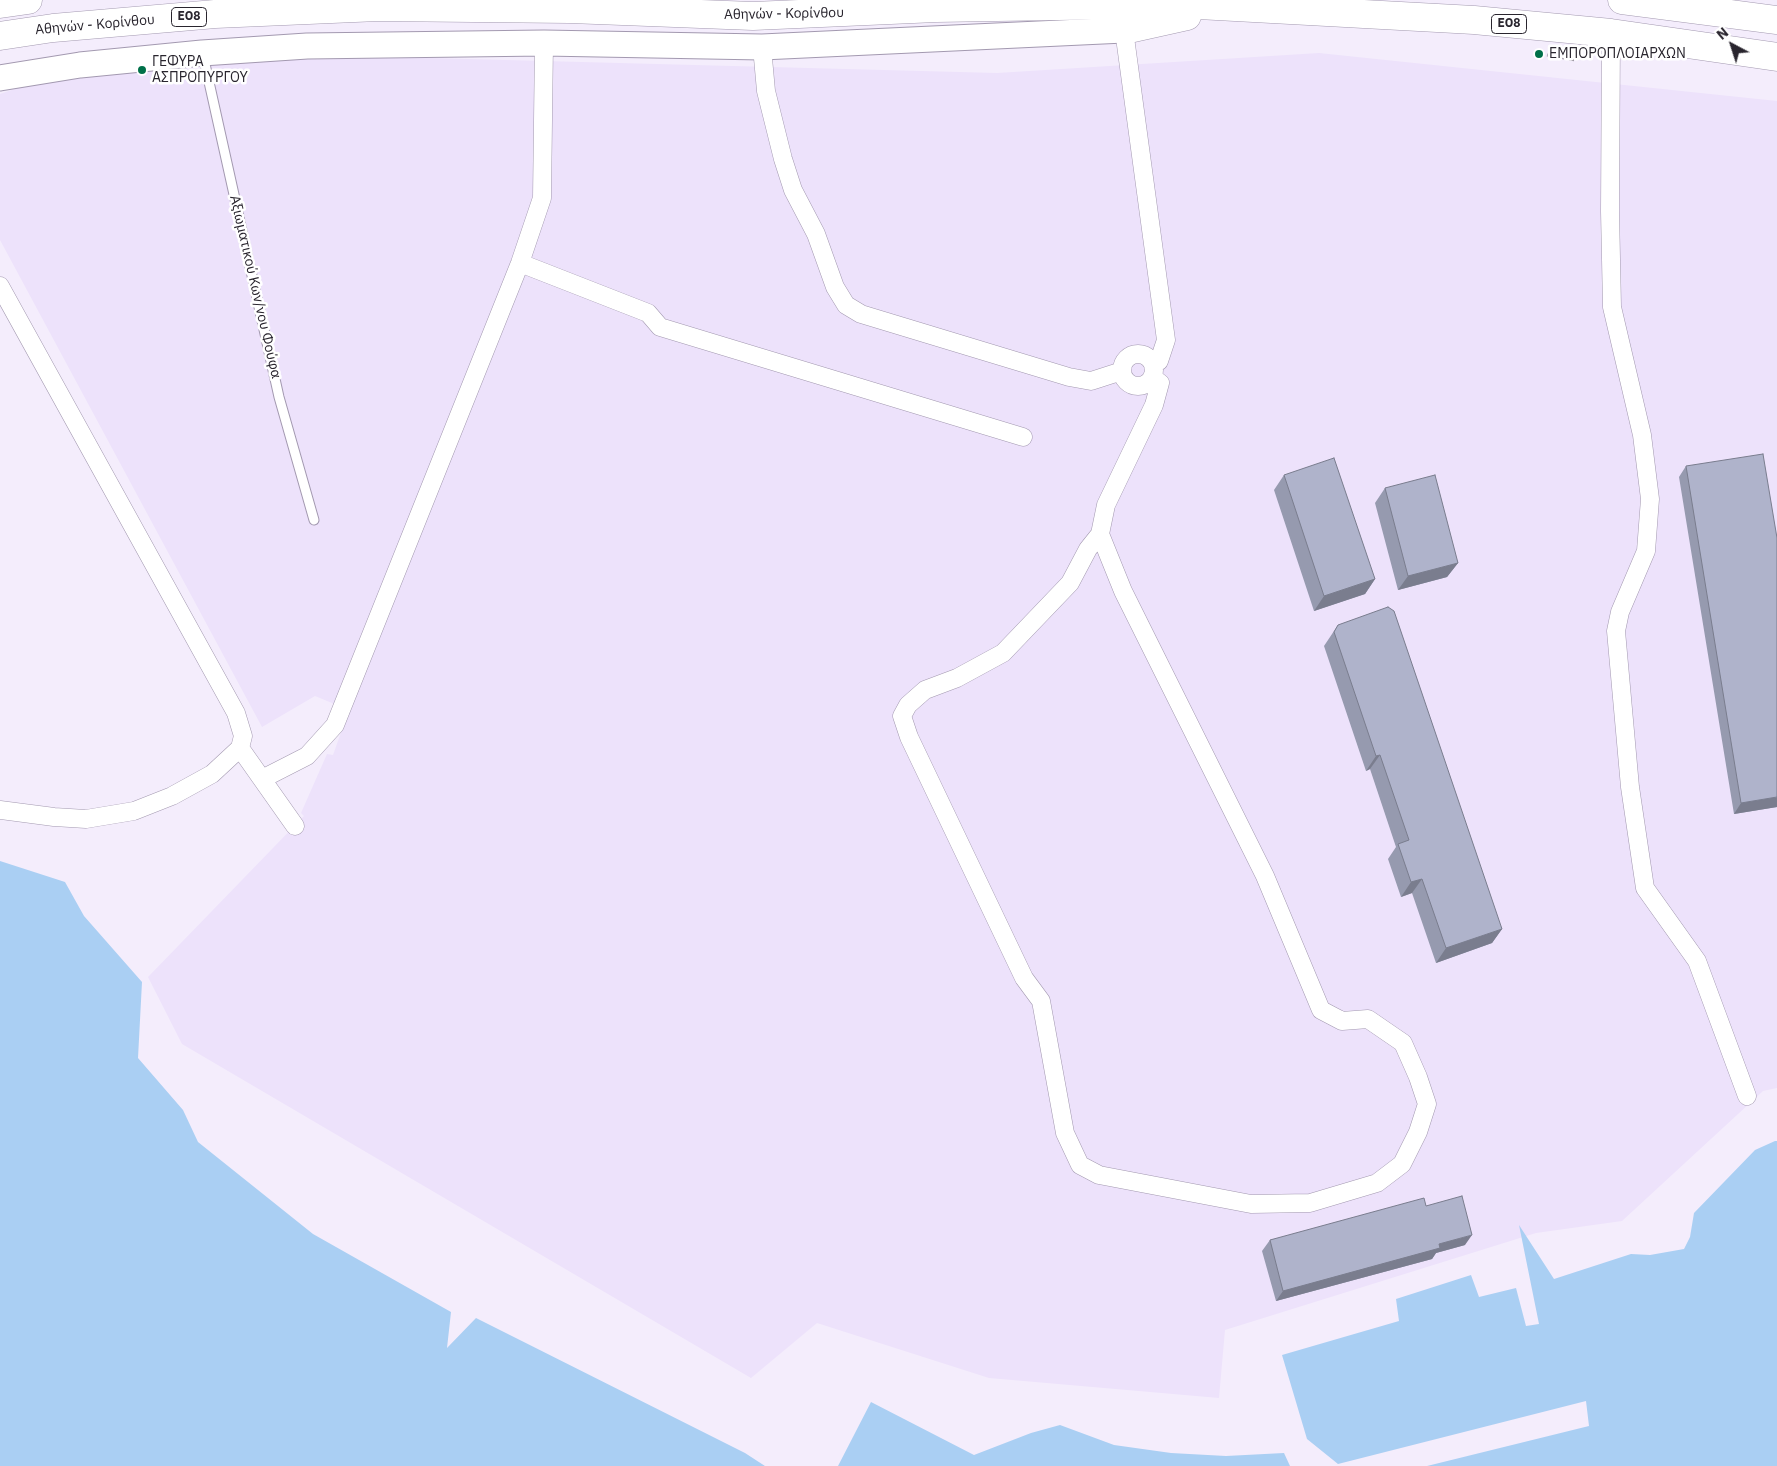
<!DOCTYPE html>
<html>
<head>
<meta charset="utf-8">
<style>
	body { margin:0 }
	#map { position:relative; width:1777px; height:1466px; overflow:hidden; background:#f4edfc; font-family:"IBM Plex Sans",sans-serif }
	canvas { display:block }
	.north { position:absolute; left:1707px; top:20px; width:50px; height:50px; -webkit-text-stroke:4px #fff; paint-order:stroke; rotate:320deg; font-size:14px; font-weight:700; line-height:20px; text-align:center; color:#29252e }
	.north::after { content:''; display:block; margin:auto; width:18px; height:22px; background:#29252e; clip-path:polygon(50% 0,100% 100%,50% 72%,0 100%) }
</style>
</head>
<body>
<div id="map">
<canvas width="1777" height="1466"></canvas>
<div class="north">N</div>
</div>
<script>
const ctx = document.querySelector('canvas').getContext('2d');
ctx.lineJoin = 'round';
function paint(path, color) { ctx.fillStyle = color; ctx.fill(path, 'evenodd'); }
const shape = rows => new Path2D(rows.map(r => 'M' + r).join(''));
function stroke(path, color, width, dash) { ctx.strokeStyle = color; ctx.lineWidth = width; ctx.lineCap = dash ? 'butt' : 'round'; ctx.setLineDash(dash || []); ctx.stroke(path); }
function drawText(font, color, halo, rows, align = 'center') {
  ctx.font = font + ' "IBM Plex Sans",sans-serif'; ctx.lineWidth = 5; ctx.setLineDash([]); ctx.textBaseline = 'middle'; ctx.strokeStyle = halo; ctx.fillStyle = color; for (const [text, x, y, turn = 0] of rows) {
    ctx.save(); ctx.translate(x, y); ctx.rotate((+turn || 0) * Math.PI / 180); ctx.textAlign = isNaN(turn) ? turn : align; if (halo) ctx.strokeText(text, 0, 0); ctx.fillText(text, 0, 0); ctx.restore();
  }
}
paint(shape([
	[1319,53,1777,101,1777,1088,1763,1091,1622,1221,1536,1233,1225,1330,1219,1398,989,1378,817,1323,751,1378,182,1044,148,977,304,816,301,813,327,754,333,755,349,710,315,696,262,727,0,240,0,94,35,82,317,55,997,73]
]), '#ede2fb');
paint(shape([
	[0,861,65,882,84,916,142,982,138,1058,183,1110,198,1142,313,1234,451,1312,447,1348,476,1318,745,1453,765,1466,0,1466],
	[1775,1141,1777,1141,1777,1466,1427,1466,1589,1426,1586,1401,1338,1464,1307,1439,1282,1355,1399,1321,1396,1299,1471,1275,1479,1297,1516,1288,1526,1326,1539,1324,1519,1225,1554,1279,1631,1254,1650,1255,1684,1249,1690,1237,1694,1213,1755,1150],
	[871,1402,974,1455,1031,1433,1060,1425,1114,1445,1171,1453,1226,1456,1284,1453,1290,1466,838,1466]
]), '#aacff3');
const service = shape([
	[203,55,279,397,314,520]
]);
const minor = shape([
	[1124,30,1166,340,1159,361,1151,361],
	[1611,33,1610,211,1612,307,1642,435,1650,499,1646,551,1620,612,1616,631,1630,787,1645,888,1697,961,1747,1096],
	[762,47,766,91,783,159,793,190,816,234,835,287,846,305,861,314,1069,377,1091,381,1122,371],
	[520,263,648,313,660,327,1023,437],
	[0,286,236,713,243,736,240,748,212,774,172,796,134,811,86,819,54,817,0,810],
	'1122 370a16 16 0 1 1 32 0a16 16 0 1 1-32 0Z',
	[1100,534,1088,549,1070,583,1003,653,957,678,925,690,908,705,902,716,909,737,1024,978,1041,1001,1065,1133,1080,1165,1099,1175,1251,1204,1310,1203,1377,1183,1402,1164,1418,1132,1427,1104,1418,1077,1403,1043,1368,1019,1342,1021,1321,1010,1265,876,1123,591,1100,534,1106,505,1154,405,1160,383,1152,377],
	[240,748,295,826],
	[262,779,307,756,335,725,520,263,542,198,544,43]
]);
const secondary = shape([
	[0,78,80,65,202,53,307,46,544,43,762,47,1124,30]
]);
const trunk = shape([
	[1622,0,1777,20],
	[0,4,28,0],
	[1124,30,1187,16],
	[0,36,53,28,215,14,378,7,570,9,753,16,936,8,1180,4,1474,20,1611,33,1777,57]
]);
stroke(service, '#a399b0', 11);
stroke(minor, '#a399b0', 19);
stroke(secondary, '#a399b0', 27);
stroke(trunk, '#a399b0', 29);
stroke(shape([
	[1547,55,1576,60]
]), '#9b96a2', 3, [5, 2.5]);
stroke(service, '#fff', 9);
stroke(minor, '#fff', 18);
stroke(secondary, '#fff', 25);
stroke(trunk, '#fff', 28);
paint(shape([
	[1686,466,1777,807,1734,814,1679,477],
	[1284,475,1375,579,1365,594,1314,611,1274,490],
	[1385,488,1458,563,1447,577,1398,590,1375,503],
	[1338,625,1502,929,1492,943,1436,963,1412,893,1401,897,1388,859,1396,847,1370,769,1366,771,1324,646],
	[1426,1206,1465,1245,1436,1253,1432,1259,1276,1301,1262,1251,1270,1240]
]), '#969aaf');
paint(shape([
	[1458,563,1447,577,1398,590,1408,576],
	[1375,579,1365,594,1314,611,1324,596],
	[1380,755,1370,769,1366,771,1376,756],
	[1777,797,1777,807,1734,814,1741,803],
	[1422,879,1412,893,1401,897,1411,882],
	[1502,929,1492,943,1436,963,1446,948],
	[1472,1235,1465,1245,1436,1253,1432,1259,1276,1301,1283,1291,1439,1244]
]), '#7a7d8e');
const building = shape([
	[1763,454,1777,538,1777,797,1741,803,1686,466,1763,454],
	[1334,458,1375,579,1324,596,1284,475,1334,458],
	[1435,475,1458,563,1408,576,1385,488,1435,475],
	[1388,607,1394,611,1502,929,1446,948,1422,879,1411,882,1398,844,1409,840,1380,755,1376,756,1334,632,1338,625,1388,607],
	[1462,1196,1472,1235,1439,1244,1440,1248,1283,1291,1270,1240,1424,1198,1426,1206,1462,1196]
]);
paint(building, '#afb3cb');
stroke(building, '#7a7d8e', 1);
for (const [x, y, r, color] of [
	[1539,54,5,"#007049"],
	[142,70,5,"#007049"]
]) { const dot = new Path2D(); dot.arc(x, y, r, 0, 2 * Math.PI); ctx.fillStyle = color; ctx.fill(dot); stroke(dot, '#fff', 2); }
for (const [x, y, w] of [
	[189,17,35],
	[1509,24,35]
]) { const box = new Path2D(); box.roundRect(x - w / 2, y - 9.5, w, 19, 4); ctx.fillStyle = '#fff'; ctx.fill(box); stroke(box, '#29252e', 1); }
drawText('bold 12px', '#29252e', null, [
	["ΕΟ8",189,17],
	["ΕΟ8",1509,24]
]);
drawText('14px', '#29252e', '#fff', [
	["Αθηνών - Κορίνθου",784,14,-1],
	["Αθηνών - Κορίνθου",95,25,-5],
	["Αξιωματικού Κων/νου Φούφα",255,287,77]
]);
drawText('14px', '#29252e', '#fff', [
	["ΕΜΠΟΡΟΠΛΟΙΑΡΧΩΝ",1549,54],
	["ΓΕΦΥΡΑ",152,62],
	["ΑΣΠΡΟΠΥΡΓΟΥ",152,78]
], 'left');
</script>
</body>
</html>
